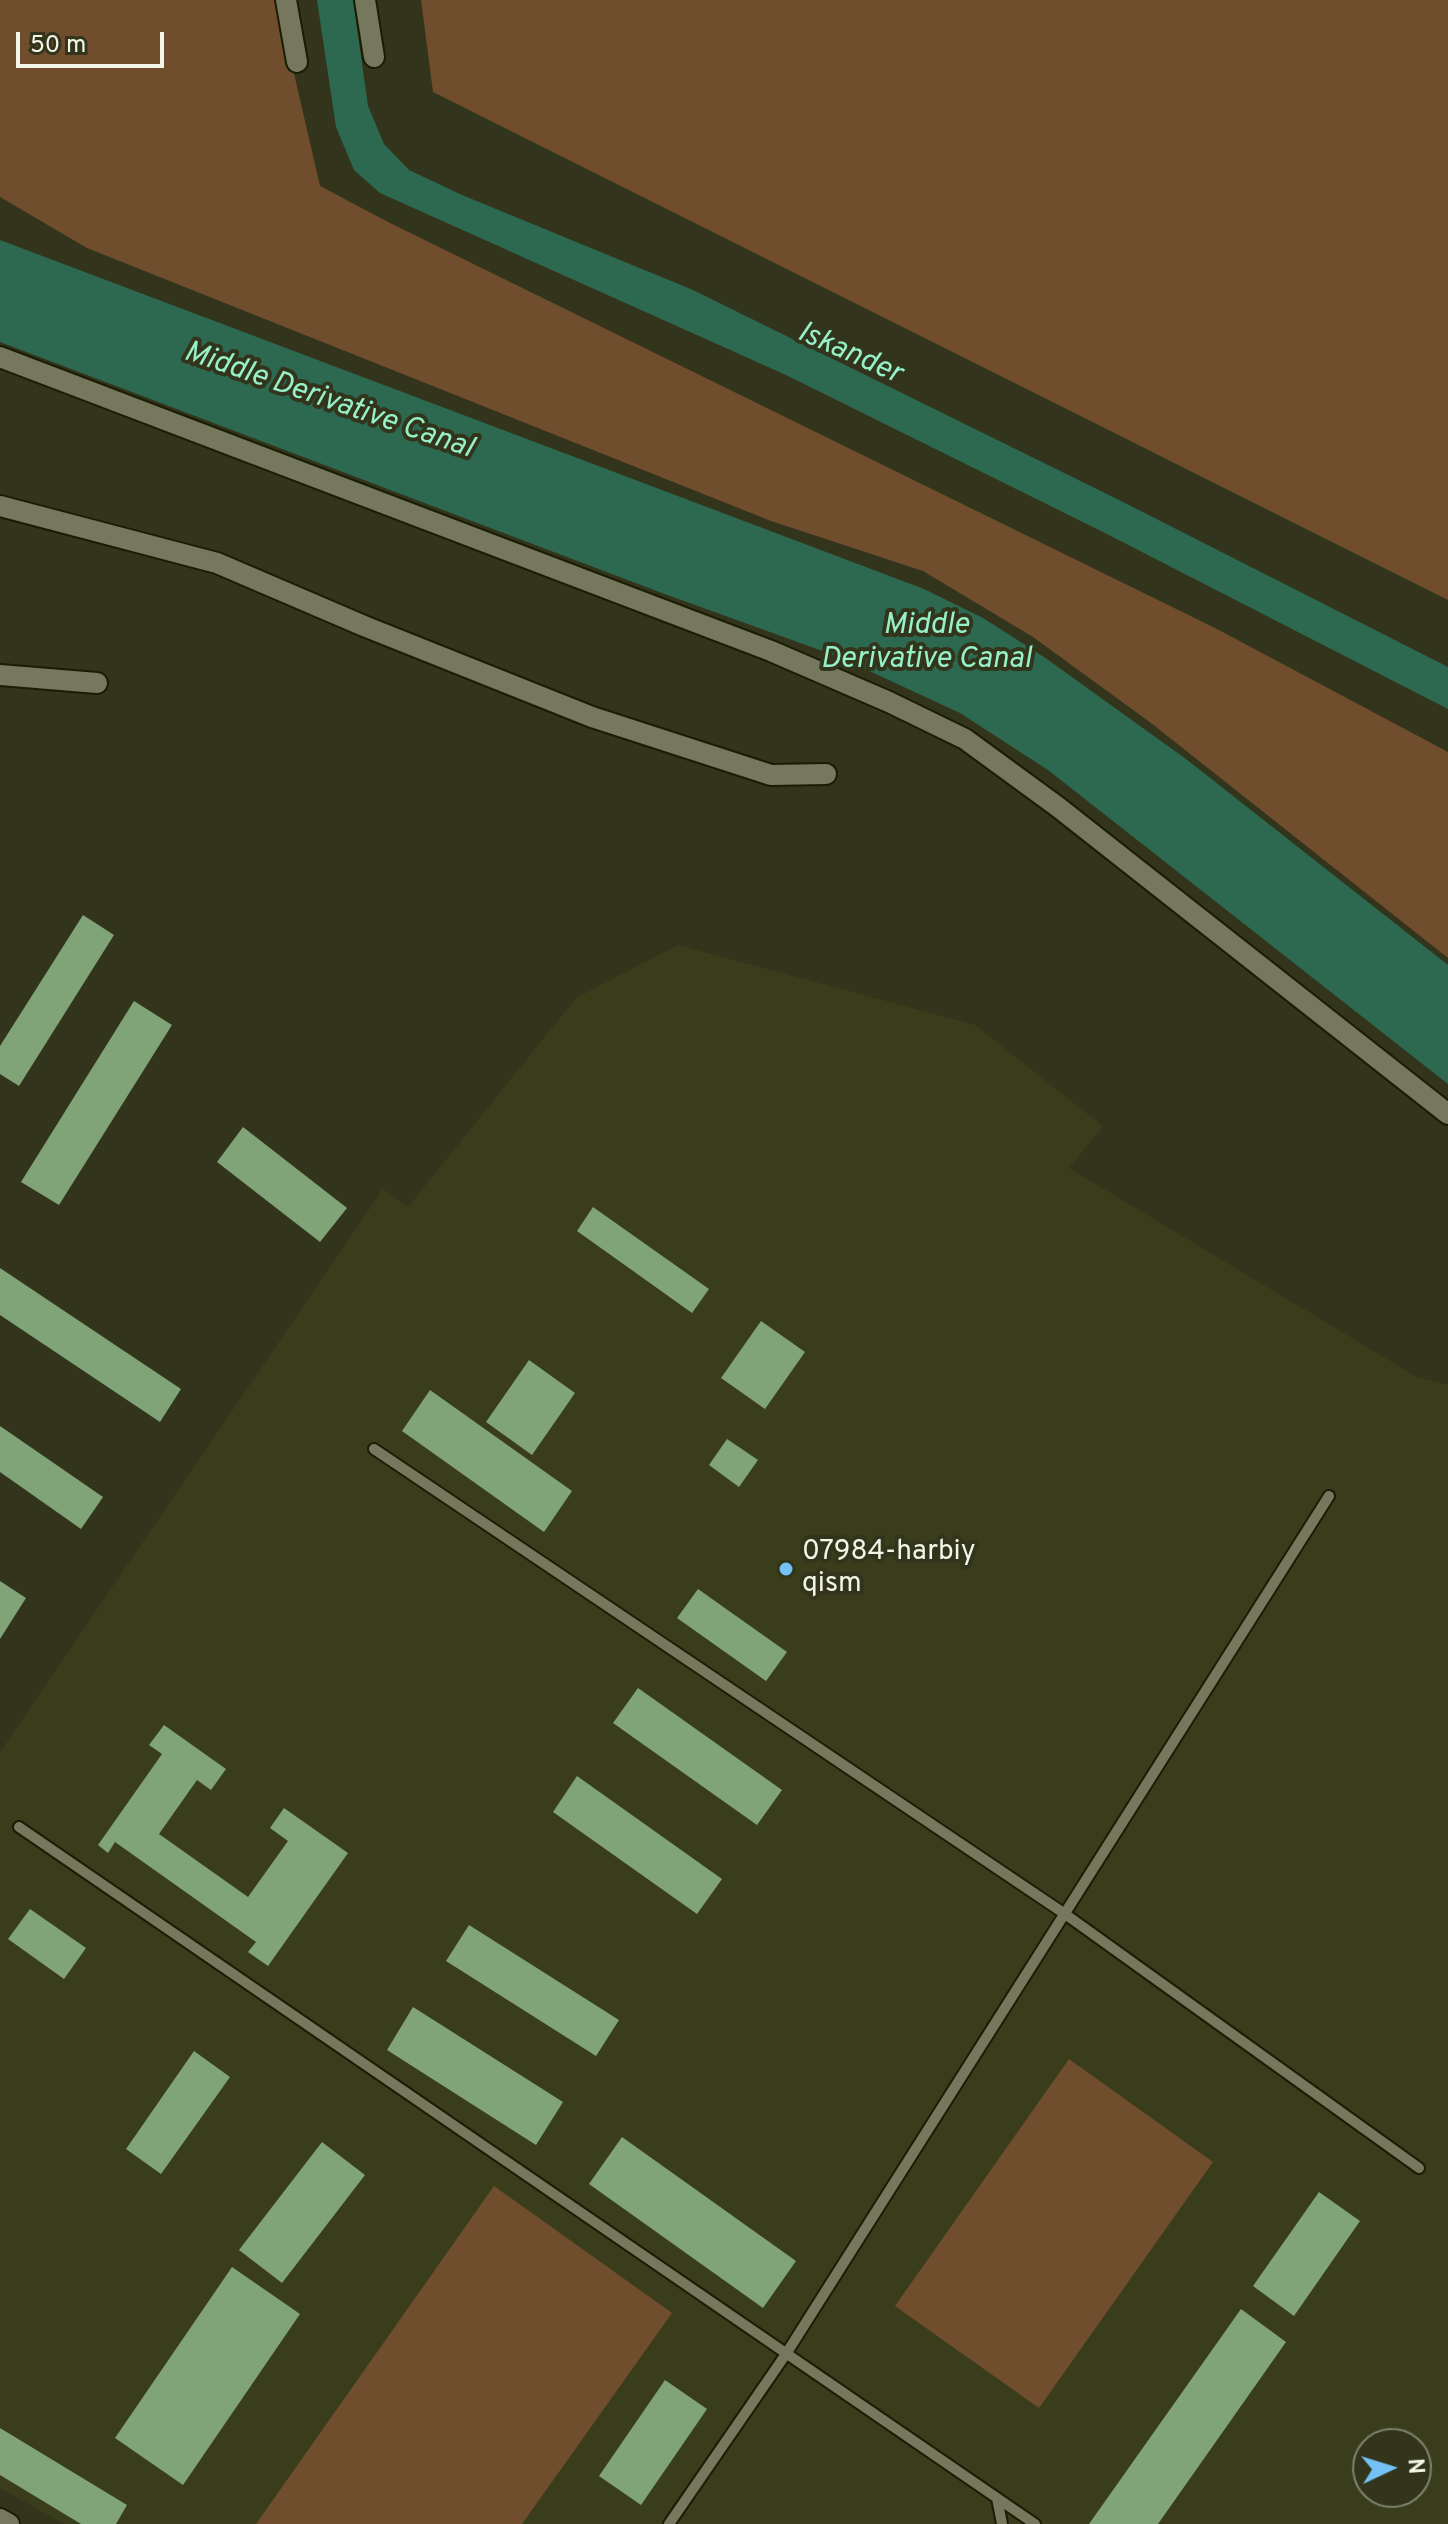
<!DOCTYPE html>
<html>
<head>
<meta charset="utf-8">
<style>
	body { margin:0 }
	#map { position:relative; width:1448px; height:2524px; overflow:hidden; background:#32351b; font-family:Overpass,sans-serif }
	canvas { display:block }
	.north { position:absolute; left:1352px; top:2428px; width:80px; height:80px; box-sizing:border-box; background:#32351b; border:2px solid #7f826c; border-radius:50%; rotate:86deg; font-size:22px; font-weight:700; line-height:32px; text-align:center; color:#f3f5e6 }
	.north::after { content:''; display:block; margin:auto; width:28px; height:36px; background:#73c1f5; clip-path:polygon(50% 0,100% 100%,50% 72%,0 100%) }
	.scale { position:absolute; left:16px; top:32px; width:148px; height:36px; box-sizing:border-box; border:4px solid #f3f5e6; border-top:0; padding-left:10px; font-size:24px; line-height:28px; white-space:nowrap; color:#f3f5e6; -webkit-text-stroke:6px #32351b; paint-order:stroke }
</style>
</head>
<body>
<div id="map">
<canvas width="1448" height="2524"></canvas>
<div class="north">N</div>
<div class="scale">50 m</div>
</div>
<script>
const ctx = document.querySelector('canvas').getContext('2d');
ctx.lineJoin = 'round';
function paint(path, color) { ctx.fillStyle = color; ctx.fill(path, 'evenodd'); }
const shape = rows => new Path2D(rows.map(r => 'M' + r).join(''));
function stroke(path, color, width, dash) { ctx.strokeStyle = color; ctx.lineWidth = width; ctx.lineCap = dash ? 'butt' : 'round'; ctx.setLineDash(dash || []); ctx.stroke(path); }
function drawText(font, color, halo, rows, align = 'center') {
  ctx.font = font + ' Overpass,sans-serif'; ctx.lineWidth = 8; ctx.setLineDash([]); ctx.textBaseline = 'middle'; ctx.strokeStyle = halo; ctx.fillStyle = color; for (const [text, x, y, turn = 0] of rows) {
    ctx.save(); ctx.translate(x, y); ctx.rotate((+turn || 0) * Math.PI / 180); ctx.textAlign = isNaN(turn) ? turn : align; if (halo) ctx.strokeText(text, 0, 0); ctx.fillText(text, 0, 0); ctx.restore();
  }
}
paint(shape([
	[678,945,975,1025,1103,1126,1069,1168,1417,1377,1448,1385,1448,2524,64,2524,0,2488,0,1752,383,1189,408,1207,576,998],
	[1368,2444,1416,2444,1416,2492,1368,2492]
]), '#393d1c');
paint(shape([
	[0,0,277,0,320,186,390,223,1217,629,1448,752,1448,958,1151,723,1033,637,923,571,771,521,87,248,0,197],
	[421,0,1448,0,1448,600,433,92],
	[1069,2059,1213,2162,1039,2408,895,2306],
	[494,2186,672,2313,522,2524,256,2524]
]), '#704d2d');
paint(shape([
	[317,0,353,0,368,106,384,144,409,170,462,195,693,290,1119,500,1448,667,1448,709,1103,532,786,375,380,193,354,170,336,127],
	[0,240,924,589,983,618,1044,657,1186,759,1448,965,1448,1084,1048,770,960,713,839,657,662,593,0,342]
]), '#2d6950');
paint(shape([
	[83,915,114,935,19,1086,0,1074,0,1046],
	[134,1001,172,1025,59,1205,21,1182],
	[243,1127,347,1208,320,1242,217,1162],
	[593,1207,709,1289,692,1313,577,1231],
	[0,1268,181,1389,160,1422,0,1315],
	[761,1321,805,1352,765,1409,721,1378],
	[529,1360,575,1393,532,1455,486,1422],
	[430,1390,572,1491,544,1532,402,1431],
	[0,1426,103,1497,81,1529,0,1472],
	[727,1439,758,1460,739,1487,709,1465],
	[0,1581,26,1598,0,1639],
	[698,1589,787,1652,766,1681,677,1618],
	[638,1688,782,1790,757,1825,613,1723],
	[164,1725,226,1769,211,1790,197,1780,159,1834,248,1897,288,1841,270,1828,284,1808,348,1853,268,1966,248,1952,256,1942,115,1842,108,1853,98,1845,162,1754,149,1745],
	[577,1776,722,1879,697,1914,553,1812],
	[30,1909,86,1948,64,1979,8,1939],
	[469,1925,619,2020,596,2056,446,1961],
	[413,2007,563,2102,536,2145,387,2050],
	[194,2051,230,2077,161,2174,126,2149],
	[622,2137,796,2261,763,2308,589,2184],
	[322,2142,365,2175,282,2283,239,2250],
	[1319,2192,1360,2221,1294,2316,1253,2286],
	[232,2267,300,2314,183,2485,115,2438],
	[1241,2309,1286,2342,1158,2524,1089,2524],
	[665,2380,707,2409,641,2505,599,2476],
	[0,2428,127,2505,116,2524,81,2524,0,2475]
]), '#80a377');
const lane = shape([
	[374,1449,1065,1914,1419,2168],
	[19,1827,1035,2524],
	[997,2498,1002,2524],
	[669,2524,786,2354,1329,1496]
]);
const street = shape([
	[286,0,297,62],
	[365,0,374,57],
	[0,357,771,651,889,702,965,739,1058,807,1448,1114],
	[0,506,217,563,364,626,592,717,771,775,826,774],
	[0,675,97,683],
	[0,2519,9,2524]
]);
stroke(lane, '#1a1c04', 14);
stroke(street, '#1a1c04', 24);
stroke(lane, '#75785c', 10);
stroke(street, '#75785c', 20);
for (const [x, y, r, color] of [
	[786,1569,8,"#73c1f5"]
]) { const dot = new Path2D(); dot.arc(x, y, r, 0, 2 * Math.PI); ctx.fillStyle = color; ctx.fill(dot); stroke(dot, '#32351b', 3); }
drawText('28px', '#f3f5e6', '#32351b', [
	["07984-harbiy",802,1553],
	["qism",802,1585]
], 'left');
drawText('italic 30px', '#96f0c8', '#32351b', [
	["Iskander",849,355,24],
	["Middle Derivative Canal",328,402,19],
	["Middle",926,627],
	["Derivative Canal",926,661]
]);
</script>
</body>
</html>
